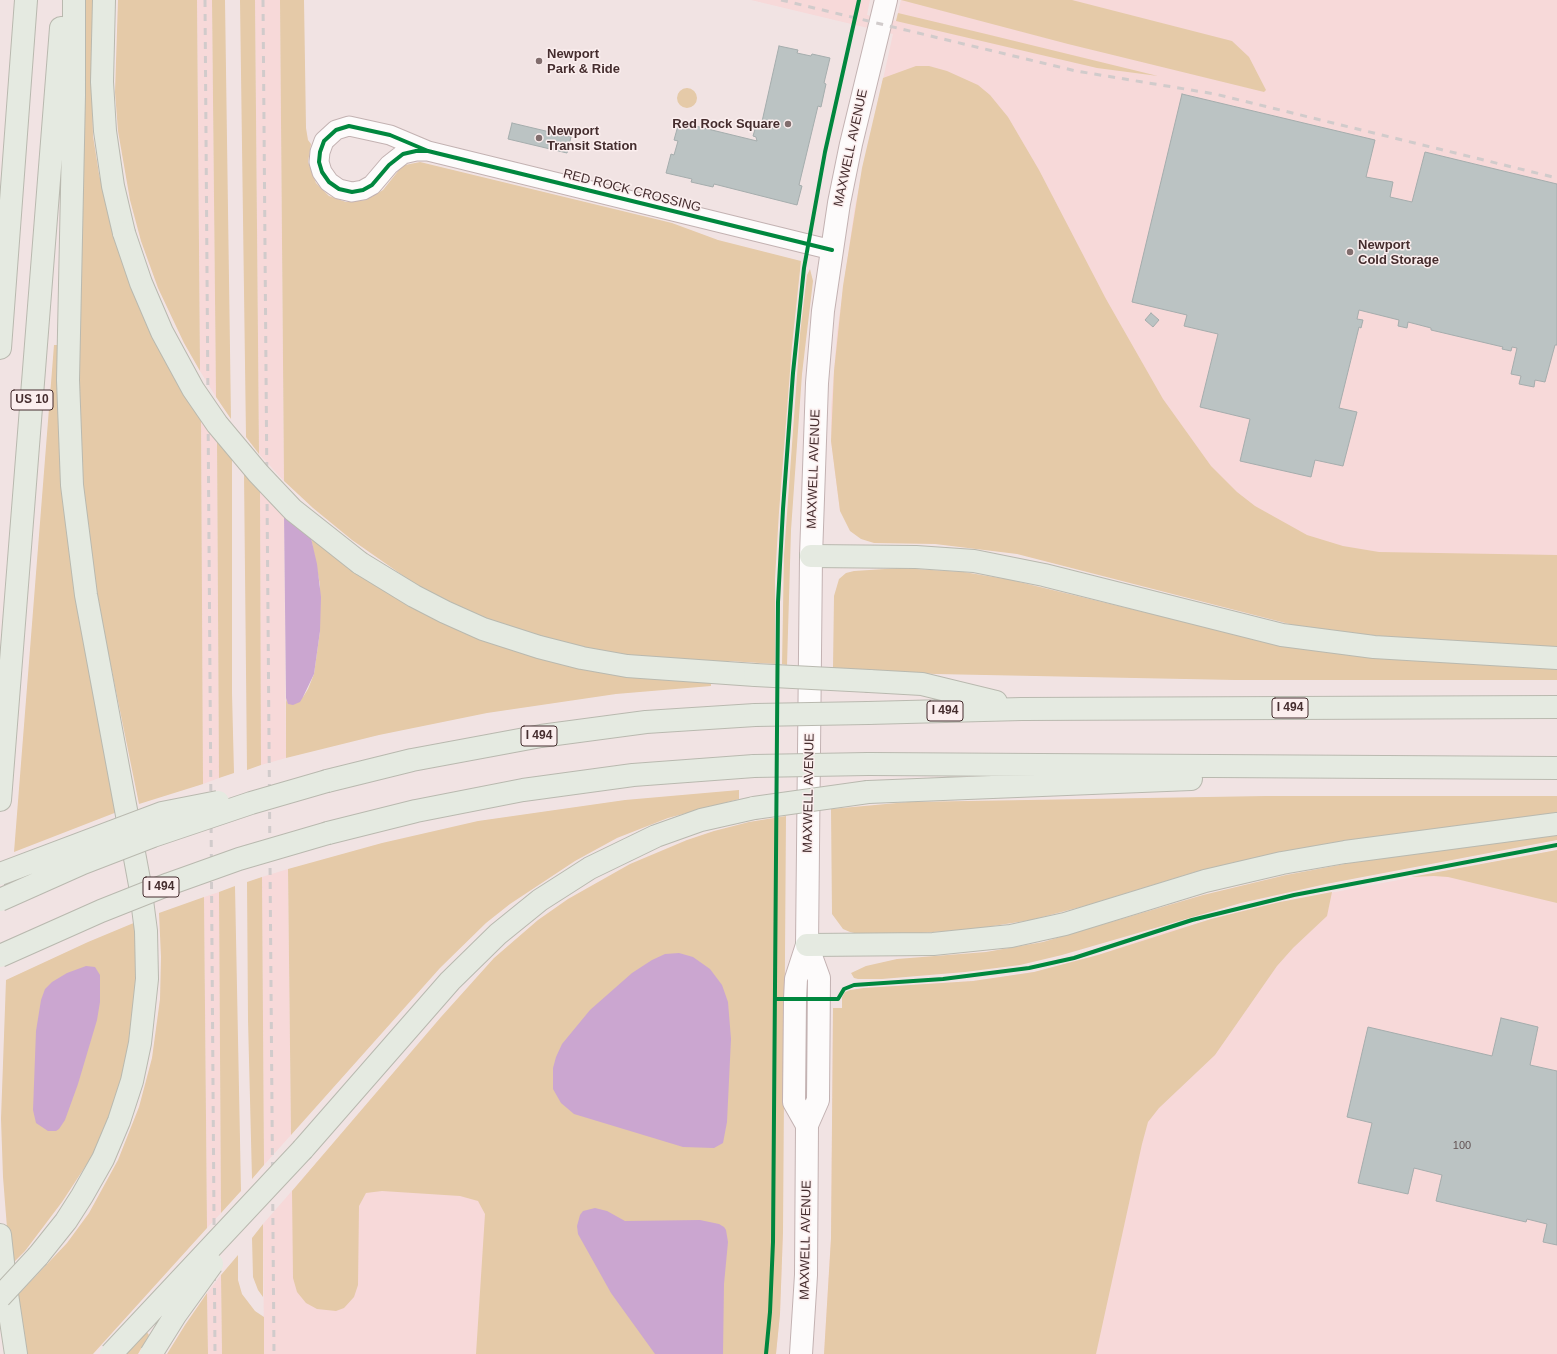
<!DOCTYPE html>
<html>
<head>
<meta charset="utf-8">
<style>
	body { margin:0 }
	canvas { display:block; background:#f1e3e3 }
</style>
</head>
<body>
<canvas width="1557" height="1354"></canvas>
<script>
const ctx = document.querySelector('canvas').getContext('2d');
ctx.lineJoin = 'round';
function paint(path, color) { ctx.fillStyle = color; ctx.fill(path, 'evenodd'); }
const shape = rows => new Path2D(rows.map(r => 'M' + r).join(''));
function stroke(path, color, width, dash) { ctx.strokeStyle = color; ctx.lineWidth = width; ctx.lineCap = dash ? 'butt' : 'round'; ctx.setLineDash(dash || []); ctx.stroke(path); }
function drawText(font, color, halo, rows, align = 'center') {
  ctx.font = font + ' Helvetica,sans-serif'; ctx.lineWidth = 3; ctx.setLineDash([]); ctx.textBaseline = 'middle'; ctx.strokeStyle = halo; ctx.fillStyle = color; for (const [text, x, y, turn = 0] of rows) {
    ctx.save(); ctx.translate(x, y); ctx.rotate((+turn || 0) * Math.PI / 180); ctx.textAlign = isNaN(turn) ? turn : align; if (halo) ctx.strokeText(text, 0, 0); ctx.fillText(text, 0, 0); ctx.restore();
  }
}
paint(shape([
	[197,0,212,0,216,397,200,371],
	[255,0,280,0,284,481,259,454],
	[751,0,870,0,867,15,896,21,901,0,1557,0,1557,610,840,511,831,441,831,408,837,332,855,206,893,34],
	[201,418,217,440,219,778,203,784],
	[260,490,284,514,286,758,261,765],
	[1557,850,1557,1354,824,1354,831,1238,833,1008,842,1009,843,996,847,991,864,988,973,981,1034,972,1098,955,1162,933,1261,906],
	[288,869,291,1135,264,1165,262,877],
	[219,892,221,1213,207,1228,204,897],
	[325,1153,783,1232,780,1314,776,1354,264,1354,263,1224],
	[221,1275,222,1354,208,1354,207,1293]
]), '#f7d9d9');
paint(shape([
	[84,0,93,0,91,54,93,136,99,174,107,209,201,418,203,784,139,804,104,632,91,557,82,471,78,386],
	[118,0,197,0,200,371,184,343,158,288,141,241,130,200,118,131,115,92],
	[212,0,225,0,231,419,216,397],
	[240,0,255,0,259,454,246,437],
	[280,0,304,0,306,128,308,140,311,144,308,162,316,183,329,196,346,202,366,200,383,190,399,170,405,165,420,162,672,223,718,240,801,261,792,346,779,512,775,579,775,664,729,661,728,664,667,660,604,652,515,630,466,611,425,591,352,540,313,508,284,481],
	[901,0,1072,0,1232,41,1249,57,1266,90,1264,92,1260,91,1068,44],
	[898,13,986,34,1158,76,1097,68,896,21],
	[916,66,929,66,947,71,978,85,990,95,1008,117,1039,170,1106,299,1163,399,1211,466,1237,492,1255,506,1307,535,1343,546,1379,552,1557,555,1557,648,1389,637,1301,627,1017,554,935,544,874,543,861,539,850,531,840,511,831,441,834,371,843,286,862,168,883,78],
	'677 98a10 10 0 1 1 20 0a10 10 0 1 1-20 0Z',
	[810,269,813,281,802,374,791,530,787,665,782,664,784,555,800,334,807,275],
	[54,345,60,345,117,812,14,852],
	[217,440,232,459,232,693,234,773,219,778],
	[244,473,260,490,261,765,247,770],
	[311,538,346,566,396,598,428,615,711,681,711,686,616,694,487,713,379,735,286,758,286,698,287,702,303,697,308,689,314,674,320,631,320,585],
	[900,568,964,572,1011,580,1239,635,1557,667,1557,680,1235,680,935,674,833,668,834,596,839,579,846,573,854,571],
	[739,790,739,799,668,818,617,838,575,861,510,904,486,923,440,968,291,1135,288,869,382,843,478,821,625,800],
	[1266,796,1557,796,1557,815,1348,841,1275,854,1198,871,1088,905,1031,920,974,929,906,934,859,934,850,932,843,929,832,914,831,809,908,802],
	[786,816,783,1232,780,1314,776,1354,476,1354,485,1214,478,1201,460,1196,382,1191,366,1193,359,1206,358,1285,354,1297,344,1308,336,1311,317,1309,306,1303,297,1292,293,1278,292,1191,441,1017,494,958,538,920,568,899,630,864,687,840,714,831,749,822],
	[1557,834,1557,840,1326,884,1241,903,1062,955,1020,965,965,972,882,979,858,979,854,978,851,973,866,966,897,959,986,952,1043,942,1203,895,1286,875,1350,863],
	[1557,850,1557,903,1448,877,1434,876,1411,877],
	[262,877,264,1165,252,1179,248,1020,247,882],
	[235,886,241,1191,221,1213,219,892],
	[1332,892,1327,916,1293,948,1277,966,1215,1055,1159,1108,1148,1122,1142,1144,1096,1354,824,1354,831,1238,833,1008,842,1008,842,997,845,992,850,990,864,988,973,981,1034,972,1098,955,1211,919,1280,902],
	[204,897,207,1228,93,1354,23,1354,14,1299,67,1243,89,1213,118,1160,139,1107,152,1058,160,999,161,957,159,913],
	[136,922,138,963,132,1037,114,1107,96,1150,62,1202,25,1251,10,1266,3,1177,1,1119,6,980,88,942],
	[263,1224,263,1297,258,1290,253,1277,252,1238],
	[238,1255,238,1280,242,1294,255,1311,264,1317,264,1354,222,1354,221,1275],
	[207,1293,208,1354,167,1354,185,1325],
	[146,1331,149,1335,138,1354,125,1354]
]), '#e5caa8');
paint(shape([
	[284,514,311,538,317,564,321,597,320,631,314,674,303,697,300,702,293,705,288,704,286,698],
	[679,953,693,957,710,969,722,985,728,1002,731,1039,727,1122,723,1143,714,1148,683,1147,574,1114,561,1103,553,1089,553,1068,556,1057,562,1044,590,1010,632,973,652,960,665,954],
	[86,966,95,967,100,975,100,1002,97,1020,78,1084,65,1120,59,1129,56,1131,48,1131,36,1123,33,1110,36,1031,41,1000,45,989,52,982,67,973],
	[595,1208,607,1211,625,1221,700,1220,719,1224,724,1227,726,1230,728,1242,724,1284,723,1354,655,1354,611,1293,578,1234,577,1226,580,1215,583,1211]
]), '#cba6d0');
const building = shape([
	[779,46,798,50,797,53,811,56,812,54,830,58,824,83,826,84,821,107,818,106,799,185,802,186,797,205,714,184,713,187,691,182,692,179,666,173,671,154,674,155,678,141,674,140,679,122,757,141,756,137,753,136,756,126,761,126,779,46],
	[1182,94,1375,140,1366,177,1393,182,1390,197,1412,202,1425,152,1557,184,1557,345,1555,345,1545,382,1535,380,1534,387,1519,384,1521,376,1511,374,1517,348,1512,347,1511,351,1502,349,1503,347,1431,330,1431,328,1408,322,1407,328,1398,326,1399,320,1359,310,1357,319,1363,320,1361,328,1359,327,1339,408,1357,412,1343,466,1315,460,1311,477,1240,461,1250,419,1200,407,1218,334,1184,326,1187,315,1132,302,1182,94],
	[512,123,571,137,567,153,508,139,512,123],
	[1151,313,1159,320,1153,327,1145,320,1151,313],
	[1501,1018,1538,1027,1530,1065,1557,1071,1557,1245,1543,1242,1547,1224,1527,1219,1526,1222,1436,1201,1442,1175,1414,1168,1408,1194,1358,1183,1372,1123,1347,1117,1368,1027,1492,1056,1501,1018]
]);
paint(building, '#bbc3c3');
stroke(building, '#a5adad', 1);
const street = shape([
	[428,151,390,135,349,126,336,130,324,141,320,152,319,162,322,172,329,182,339,189,352,192,363,190,372,185,389,165,403,154,416,151,428,151,832,250]
]);
const secondary = shape([
	[807,1125,794,1102,795,999,796,979,807,945,811,556,817,383,823,311,839,203,851,144,886,0],
	[801,1354,806,1275,807,1125,818,1100,819,978,807,945]
]);
const highway = shape([
	[104,0,102,82,105,131,113,186,124,233],
	[0,348,26,0],
	[811,556,916,557,974,561,1044,575,1282,635,1374,647,1557,658],
	[360,563,414,596,445,612,483,629,539,647,582,658,627,666,755,675],
	[869,681,922,684,996,702],
	[868,713,1022,709,1557,707],
	[868,764,1557,768],
	[327,781,412,760,541,736,646,722,755,715],
	[868,792,1191,779],
	[0,800,61,28],
	[328,833,416,811,523,790,633,775,754,766],
	[807,945,933,944,1011,936,1065,924,1205,881,1282,863,1345,852,1557,824],
	[303,1149,450,981,498,934,540,900,590,868,656,836,701,820,754,808],
	[0,1235,5,1281,16,1354],
	[38,1256,66,1221,82,1196,103,1159,119,1121,132,1081,140,1043,147,979,146,931,140,885,86,595,72,485,68,380,74,95,74,0]
]);
stroke(street, '#c3b2b2', 21);
stroke(secondary, '#c3b2b2', 24);
stroke(highway, '#b9b9af', 24);
stroke(street, '#fdfbfb', 19);
stroke(secondary, '#fdfbfb', 22);
stroke(highway, '#e5eae1', 22);
stroke(shape([
	[205,0,215,1354],
	[263,0,274,1354],
	[781,0,1076,71,1215,94,1557,178]
]), '#d1cbcb', 3, [7, 7]);
const highwayBridge = shape([
	[124,233,141,283,162,332,193,389,217,424,258,473,293,510,360,563],
	[755,675,869,681],
	[755,715,868,713],
	[754,766,868,764],
	[754,808,868,792],
	[0,874,162,813,218,802],
	[0,900,83,863,153,836,251,803,327,781],
	[0,956,101,911,169,884,239,859,328,833],
	[0,1297,38,1256],
	[111,1354,303,1149],
	[151,1354,176,1314,212,1264]
]);
stroke(highwayBridge, '#b9b9af', 24, []);
stroke(highwayBridge, '#e5eae1', 22);
stroke(shape([
	[428,151,390,135,349,126,336,130,324,141,320,152,319,162,322,172,329,182,339,189,352,192,363,190,372,185,389,165,403,154,416,151,428,151,832,250],
	[775,999,838,999,844,989,854,985,943,979,1029,968,1074,958,1192,920,1294,895,1557,845],
	[766,1354,770,1312,773,1242,778,602,783,509,793,373,804,268,825,152,859,0]
]), '#00873e', 4);
for (const [x, y, r, color] of [
	[539,61,4,"#816d6d"],
	[788,124,4,"#816d6d"],
	[539,138,4,"#816d6d"],
	[1350,252,4,"#816d6d"]
]) { const dot = new Path2D(); dot.arc(x, y, r, 0, 2 * Math.PI); ctx.fillStyle = color; ctx.fill(dot); stroke(dot, '#fbeeee', 1.5); }
drawText('11px', '#625253', null, [
	["100",1462,1146]
]);
for (const [x, y, w] of [
	[32,400,42],
	[1290,708,36],
	[945,711,36],
	[539,736,36],
	[161,887,36]
]) { const box = new Path2D(); box.roundRect(x - w / 2, y - 10, w, 20, 3); ctx.fillStyle = '#fbeeee'; ctx.fill(box); stroke(box, '#452d2e', 1); }
drawText('bold 12px', '#452d2e', null, [
	["US 10",32,400],
	["I 494",1290,708],
	["I 494",945,711],
	["I 494",539,736],
	["I 494",161,887]
]);
drawText('bold 13px', '#452d2e', '#fbeeee', [
	["Newport",547,54],
	["Park & Ride",547,69],
	["Red Rock Square",780,124,"right"],
	["Newport",547,131],
	["Transit Station",547,146],
	["Newport",1358,245],
	["Cold Storage",1358,260]
], 'left');
drawText('13px', '#452d2e', '#fbeeee', [
	["MAXWELL AVENUE",851,148,-78],
	["RED ROCK CROSSING",632,191,14],
	["MAXWELL AVENUE",814,469,-88],
	["MAXWELL AVENUE",809,793,-89],
	["MAXWELL AVENUE",806,1240,-89]
]);
</script>
</body>
</html>
